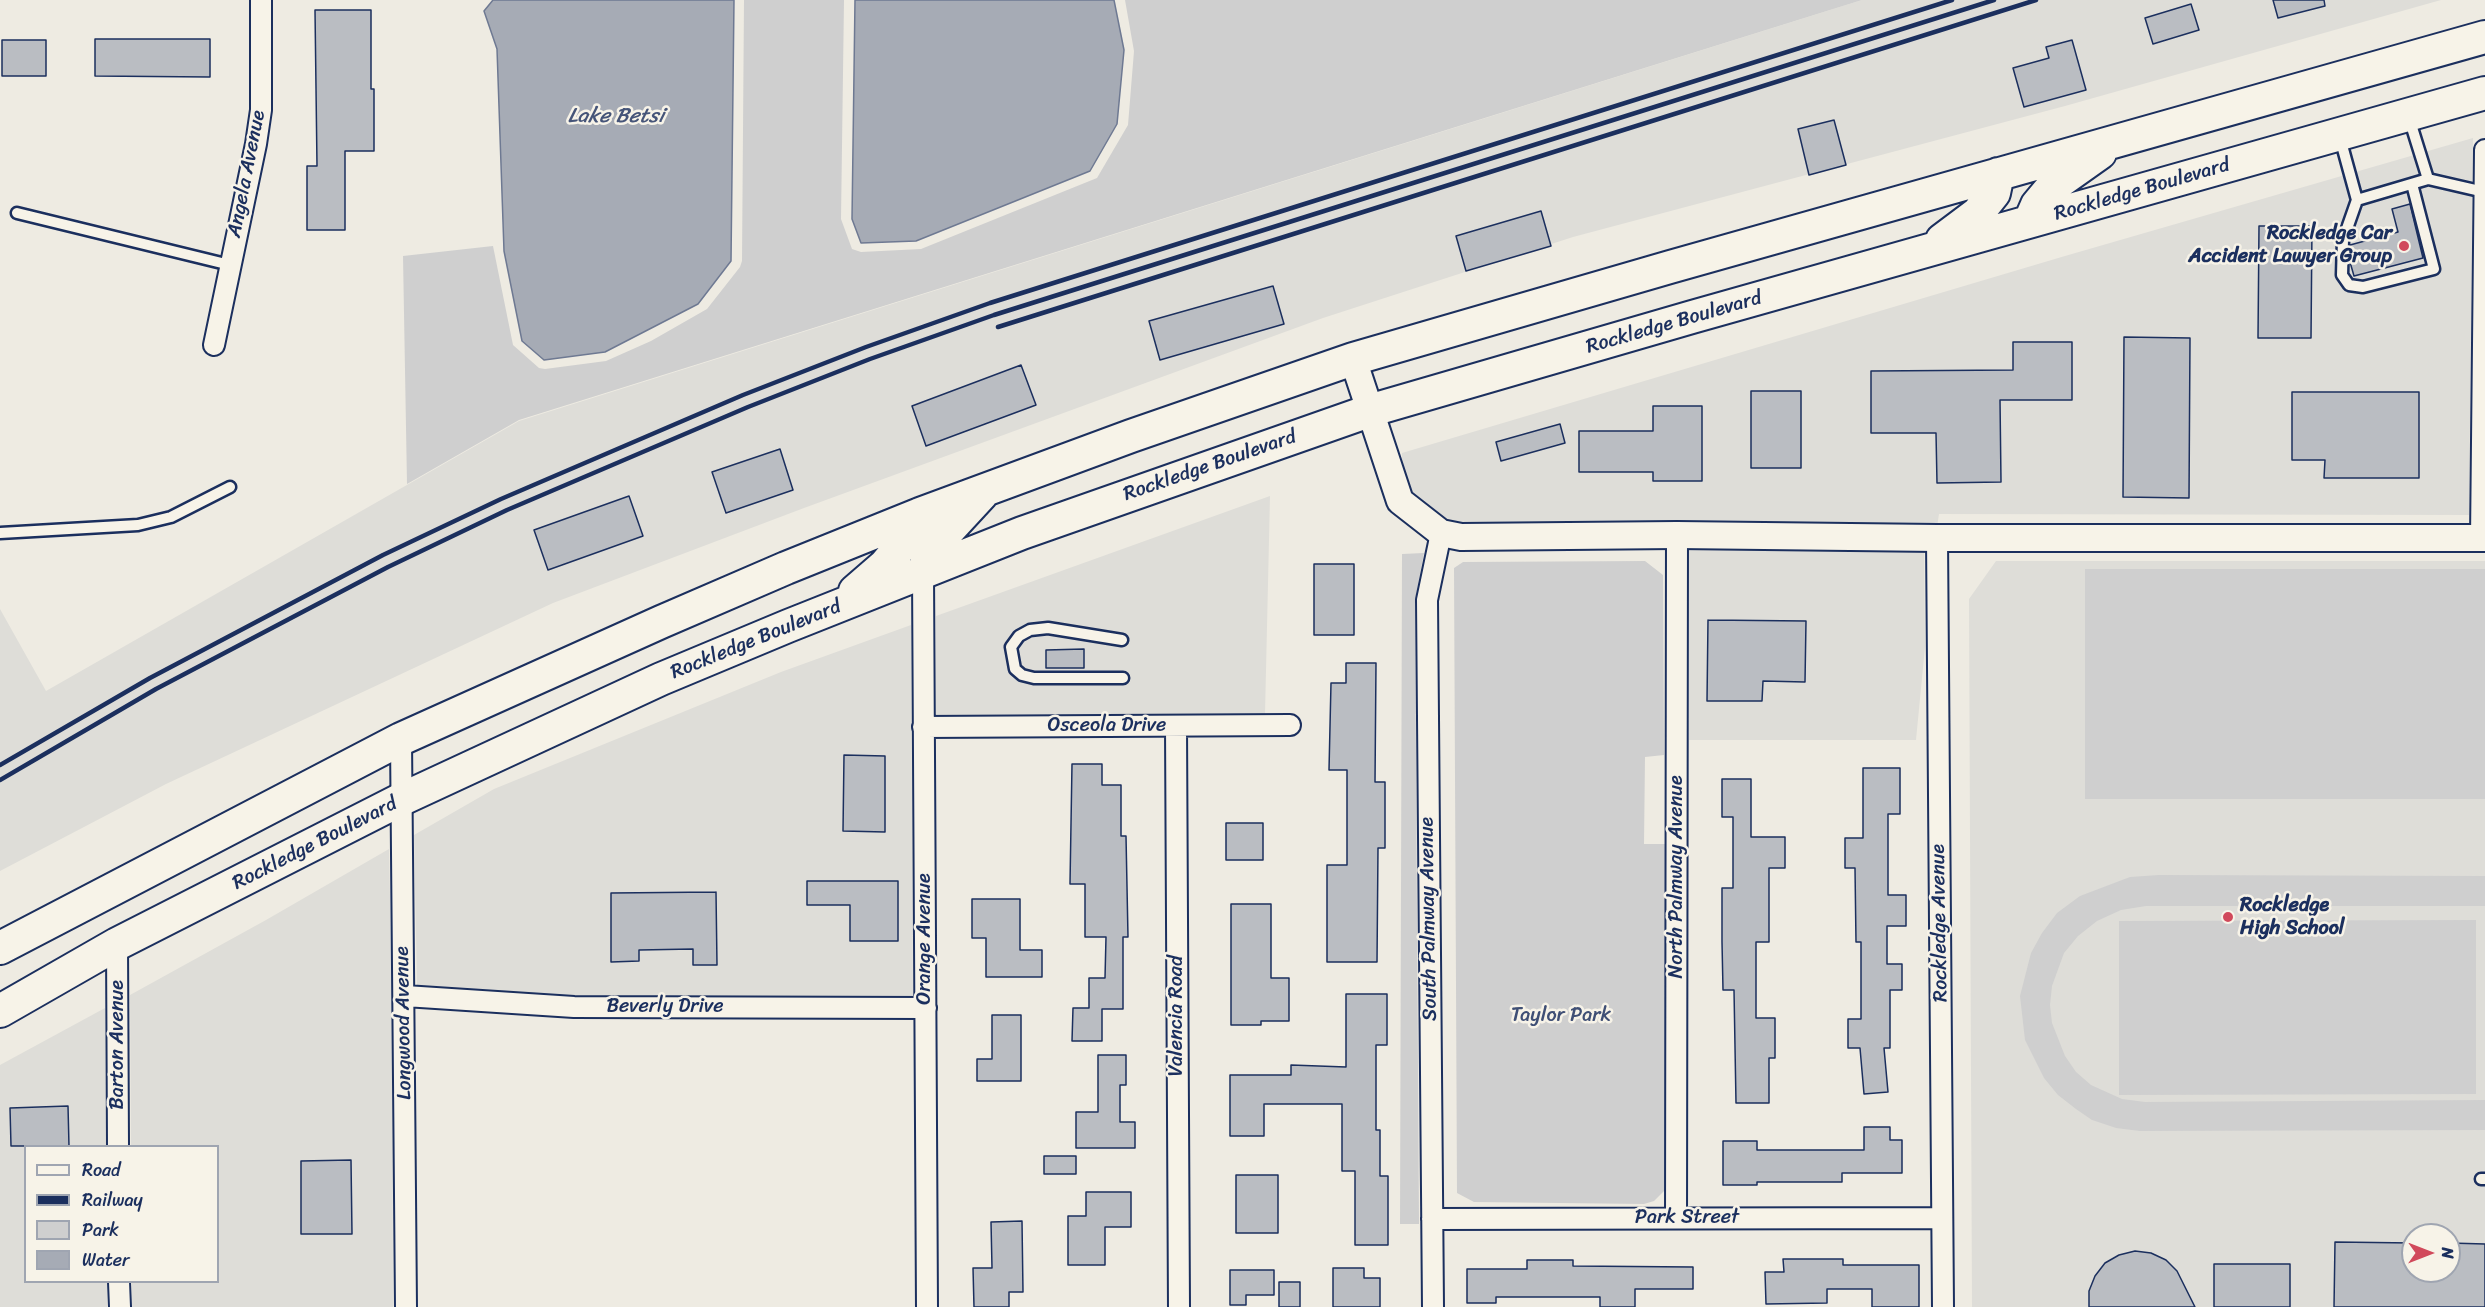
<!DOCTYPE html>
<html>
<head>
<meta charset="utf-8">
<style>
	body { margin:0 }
	#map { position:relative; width:2485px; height:1307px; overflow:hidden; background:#eeebe2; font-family:Sriracha,sans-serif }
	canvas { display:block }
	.legend { position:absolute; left:24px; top:1145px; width:195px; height:138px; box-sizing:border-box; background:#f7f3e8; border:2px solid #9fa5b1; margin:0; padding:8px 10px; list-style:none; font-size:18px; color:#1b2f5e }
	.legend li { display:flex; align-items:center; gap:12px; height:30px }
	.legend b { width:30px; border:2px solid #9fa5b1 }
	.north { position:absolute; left:2401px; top:1223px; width:60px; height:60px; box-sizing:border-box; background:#f7f3e8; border:2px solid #9fa5b1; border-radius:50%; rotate:90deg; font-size:16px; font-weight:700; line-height:24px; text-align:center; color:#1b2f5e }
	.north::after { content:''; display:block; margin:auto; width:21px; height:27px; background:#d1495b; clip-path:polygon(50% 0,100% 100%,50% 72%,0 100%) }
</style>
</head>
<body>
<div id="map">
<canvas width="2485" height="1307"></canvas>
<ul class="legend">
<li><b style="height:8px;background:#f7f3e8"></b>Road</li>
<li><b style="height:8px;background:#1b2f5e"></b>Railway</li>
<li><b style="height:16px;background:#cfcfcf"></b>Park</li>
<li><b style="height:16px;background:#a6abb5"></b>Water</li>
</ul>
<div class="north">N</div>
</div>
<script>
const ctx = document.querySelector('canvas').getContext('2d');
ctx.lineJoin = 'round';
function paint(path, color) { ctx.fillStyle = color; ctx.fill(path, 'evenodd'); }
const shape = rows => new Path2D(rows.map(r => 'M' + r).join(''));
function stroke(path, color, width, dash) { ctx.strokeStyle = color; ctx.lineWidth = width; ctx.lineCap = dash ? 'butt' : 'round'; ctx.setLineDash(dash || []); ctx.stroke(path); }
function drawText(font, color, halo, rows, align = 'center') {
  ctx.font = font + ' Sriracha,sans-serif'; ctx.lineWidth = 5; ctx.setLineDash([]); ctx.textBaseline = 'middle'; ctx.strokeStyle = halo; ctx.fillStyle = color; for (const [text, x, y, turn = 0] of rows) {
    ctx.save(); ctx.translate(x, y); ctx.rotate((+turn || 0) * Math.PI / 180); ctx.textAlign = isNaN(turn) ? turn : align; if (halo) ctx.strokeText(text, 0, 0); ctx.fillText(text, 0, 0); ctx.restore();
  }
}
paint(shape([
	[1862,0,2441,0,2065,106,1573,237,1323,318,804,508,553,603,166,784,0,871,0,609,46,691,519,421],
	[2473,138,2469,515,1939,514,1937,527,1462,525,1447,522,1412,495,1402,464,1402,453,2065,256],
	[1270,496,1265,714,936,716,936,616],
	[1689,546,1924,549,1925,647,1916,740,1689,740],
	[1996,561,2485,561,2485,1307,1972,1307,1969,599],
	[2413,1235,2449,1235,2449,1271,2413,1271],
	[911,625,913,996,575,996,417,985,414,835,494,789,781,672],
	[389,849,392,996,393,1307,132,1307,132,1282,218,1282,218,1146,131,1146,130,995,266,920],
	[105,1008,106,1146,26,1146,26,1282,107,1282,107,1307,0,1307,0,1065]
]), '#deddd8');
paint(shape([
	[744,0,844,0,841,219,852,249,861,252,921,249,1097,178,1128,125,1134,51,1125,0,1862,0,519,420,407,484,403,256,493,246,513,345,539,368,545,369,606,361,651,341,707,309,740,267,742,261],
	[1424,553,1415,600,1419,1224,1400,1224,1402,554],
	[1645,561,1663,575,1664,755,1645,757,1644,844,1665,844,1667,1188,1654,1201,1644,1204,1474,1202,1457,1193,1454,568,1463,562],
	[2085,569,2485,569,2485,799,2085,799],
	[2159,875,2485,876,2485,906,2146,906,2121,910,2097,921,2078,936,2064,953,2052,986,2050,1005,2052,1023,2065,1056,2076,1072,2091,1085,2122,1099,2145,1102,2485,1100,2485,1130,2140,1131,2116,1128,2092,1120,2076,1109,2058,1095,2044,1078,2025,1040,2020,996,2031,953,2042,933,2057,913,2080,896,2130,877],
	[2476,920,2476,1094,2119,1095,2119,921]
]), '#cfcfcf');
const water = shape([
	[493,0,734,0,731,261,698,304,605,352,544,360,522,341,504,251,497,49,484,11,493,0],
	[855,0,1114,0,1124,50,1117,124,1090,171,916,241,861,243,852,219,855,0]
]);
paint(water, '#a6abb5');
stroke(water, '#6e7992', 1.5);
const building = shape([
	[2273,0,2324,0,2325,6,2278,18,2273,0],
	[2191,4,2199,30,2153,44,2145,18,2191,4],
	[315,10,371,10,371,89,374,89,374,151,345,151,345,230,307,230,307,166,317,166,315,10],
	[95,39,210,39,210,77,95,76,95,39],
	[2,40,46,40,46,76,2,76,2,40],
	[2072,40,2086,90,2024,107,2013,68,2049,58,2046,47,2072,40],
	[1834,120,1846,165,1809,175,1798,129,1834,120],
	[2410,204,2423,258,2354,276,2350,262,2350,245,2398,232,2392,209,2410,204],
	[1541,211,1551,246,1466,271,1456,236,1541,211],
	[2259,226,2312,226,2311,338,2258,338,2259,226],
	[1273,286,1284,324,1160,360,1149,321,1273,286],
	[2124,337,2190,338,2189,498,2123,497,2124,337],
	[2013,342,2072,342,2072,400,2000,400,2001,482,1937,483,1936,433,1871,433,1871,371,2013,370,2013,342],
	[1021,365,1036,405,926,446,912,406,1021,365],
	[1751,391,1801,391,1801,468,1751,468,1751,391],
	[2292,392,2419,392,2419,478,2324,478,2325,460,2292,460,2292,392],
	[1653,406,1702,406,1702,481,1653,481,1653,472,1579,472,1579,431,1653,431,1653,406],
	[1560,424,1565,443,1501,461,1496,442,1560,424],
	[780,449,793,490,726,513,712,472,780,449],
	[629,496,643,536,548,570,534,530,629,496],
	[1314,564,1354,564,1354,635,1314,635,1314,564],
	[1708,620,1806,621,1805,682,1763,681,1762,701,1707,701,1708,620],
	[1084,649,1084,668,1046,668,1046,650,1084,649],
	[1346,663,1376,663,1375,782,1385,782,1385,848,1378,848,1377,962,1327,962,1327,865,1347,865,1347,770,1329,770,1331,683,1346,683,1346,663],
	[844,755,885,756,885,832,843,831,844,755],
	[1072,764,1102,764,1102,785,1121,785,1121,836,1126,836,1128,937,1123,937,1123,1009,1102,1009,1102,1041,1072,1041,1073,1008,1089,1008,1089,978,1105,978,1106,937,1085,937,1085,884,1070,884,1072,764],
	[1863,768,1900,768,1900,814,1888,814,1888,895,1906,895,1906,926,1887,926,1887,964,1902,964,1902,990,1890,990,1890,1048,1884,1048,1888,1092,1864,1094,1860,1048,1848,1048,1848,1019,1861,1019,1861,942,1856,942,1855,868,1845,868,1845,838,1863,838,1863,768],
	[1722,779,1751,779,1751,837,1785,837,1785,868,1769,868,1769,942,1756,942,1756,1018,1775,1018,1775,1058,1769,1058,1769,1103,1736,1103,1734,990,1723,990,1722,942,1722,888,1733,888,1733,817,1722,817,1722,779],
	[1226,823,1263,823,1263,860,1226,860,1226,823],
	[807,881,898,881,898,941,850,941,850,905,807,905,807,881],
	[716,892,717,965,693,965,693,949,639,950,639,961,611,962,611,893,716,892],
	[972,899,1020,899,1020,950,1042,950,1042,977,986,977,986,938,972,938,972,899],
	[1231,904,1271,904,1271,978,1289,978,1289,1021,1261,1021,1261,1025,1231,1025,1231,904],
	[1346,994,1387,994,1387,1045,1376,1045,1376,1130,1380,1130,1380,1176,1388,1176,1388,1245,1355,1245,1355,1171,1342,1171,1342,1104,1264,1104,1264,1136,1230,1136,1230,1075,1291,1075,1291,1065,1346,1067,1346,994],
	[992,1015,1021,1015,1021,1081,977,1081,977,1059,992,1059,992,1015],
	[1098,1055,1126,1055,1126,1085,1120,1085,1120,1122,1135,1122,1135,1148,1076,1148,1076,1112,1098,1112,1098,1055],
	[68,1106,69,1146,11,1146,10,1108,68,1106],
	[1864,1127,1890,1127,1890,1140,1902,1140,1902,1173,1842,1173,1842,1182,1757,1182,1757,1185,1723,1185,1723,1141,1757,1141,1757,1150,1864,1150,1864,1127],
	[1044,1156,1076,1156,1076,1174,1044,1174,1044,1156],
	[351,1160,352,1234,301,1234,301,1161,351,1160],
	[1236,1175,1278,1175,1278,1233,1236,1233,1236,1175],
	[1086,1192,1131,1192,1131,1227,1105,1227,1105,1265,1068,1265,1068,1216,1086,1216,1086,1192],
	[1022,1221,1023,1292,1009,1292,1009,1307,974,1307,973,1268,992,1268,991,1222,1022,1221],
	[2335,1242,2413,1243,2413,1271,2449,1271,2449,1243,2485,1244,2485,1307,2334,1307,2335,1242],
	[2135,1251,2151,1253,2166,1260,2177,1271,2195,1307,2089,1307,2089,1291,2095,1276,2105,1263,2119,1255,2135,1251],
	[1783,1259,1843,1259,1843,1265,1919,1265,1919,1307,1872,1307,1872,1289,1827,1289,1827,1303,1766,1304,1765,1272,1784,1272,1783,1259],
	[1527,1260,1573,1260,1573,1266,1693,1267,1693,1289,1635,1289,1635,1307,1600,1307,1600,1297,1496,1297,1496,1303,1467,1303,1467,1269,1527,1269,1527,1260],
	[2214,1264,2290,1264,2290,1307,2214,1307,2214,1264],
	[1333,1268,1364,1268,1364,1278,1380,1278,1380,1307,1333,1307,1333,1268],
	[1230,1270,1274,1270,1274,1295,1246,1295,1246,1305,1230,1305,1230,1270],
	[1279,1282,1300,1282,1300,1307,1279,1307,1279,1282]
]);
paint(building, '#babdc2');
stroke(building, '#1b2f5e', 1.5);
const service = shape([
	[2340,138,2357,200,2428,179,2409,118],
	[2428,179,2484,192],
	[2357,200,2343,240,2342,275,2349,285,2363,287,2434,269,2412,184],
	[17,213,230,265],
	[0,533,138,525,171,517,230,487],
	[1122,640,1048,628,1030,630,1019,636,1011,647,1015,669,1022,675,1034,678,1123,678],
	[2481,1179,2485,1179]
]);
const minor = shape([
	[214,345,256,144,261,110,261,0],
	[1937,538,1943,1307],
	[2481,538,2485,150],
	[923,572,927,1307],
	[1176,726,1179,1307],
	[923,727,1290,725],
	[401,739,406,1307],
	[117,944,118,1146],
	[405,996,574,1007,926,1008],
	[1676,1218,1677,535],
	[1432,1219,1942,1218],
	[119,1282,120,1307],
	[1433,1307,1427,600,1441,533]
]);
const tertiary = shape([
	[1353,359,1400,501,1441,533,1461,537,1677,535,1937,538,2485,538]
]);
const primary = shape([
	[2030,221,2037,205,2052,187,2100,153],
	[1942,240,1978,213,1994,193,1998,174],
	[923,572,933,547,982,494],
	[855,591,885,565,901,546,920,514],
	[0,948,401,739,661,622,786,568,920,514,1131,436,1353,359,1670,267,2485,37],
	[0,1011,117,944,400,800,661,679,788,626,1022,533,1372,410,1692,317,2485,93]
]);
stroke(service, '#1b2f5e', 15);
stroke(minor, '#1b2f5e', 24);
stroke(tertiary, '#1b2f5e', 30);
stroke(primary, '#1b2f5e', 36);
stroke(service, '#f7f3e8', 10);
stroke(minor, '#f7f3e8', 20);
stroke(tertiary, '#f7f3e8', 26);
stroke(primary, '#f7f3e8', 32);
stroke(shape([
	[998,327,2036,0],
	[0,765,150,678,383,555,501,499,743,395,866,347,990,303,1952,0],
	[0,780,156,689,388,567,507,510,748,407,870,359,994,315,1994,0]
]), '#1b2f5e', 4.5);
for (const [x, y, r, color] of [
	[2404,246,6,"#d1495b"],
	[2228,917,6,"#d1495b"]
]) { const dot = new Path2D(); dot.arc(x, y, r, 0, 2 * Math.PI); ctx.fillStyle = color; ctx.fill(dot); stroke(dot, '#f7f3e8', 2); }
drawText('20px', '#1b2f5e', '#f7f3e8', [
	["Angela Avenue",247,174,-79],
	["Rockledge Boulevard",2142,190,-16],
	["Rockledge Boulevard",1674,323,-16],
	["Rockledge Boulevard",1210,466,-19],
	["Rockledge Boulevard",756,640,-22],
	["Osceola Drive",1107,726],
	["Rockledge Boulevard",315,844,-27],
	["North Palmway Avenue",1677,877,-90],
	["South Palmway Avenue",1429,919,-91],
	["Rockledge Avenue",1940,923,-91],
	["Orange Avenue",925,939,-90],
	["Beverly Drive",665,1007],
	["Valencia Road",1177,1016,-90],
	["Longwood Avenue",404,1023,-91],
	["Barton Avenue",118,1045,-90],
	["Park Street",1687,1218]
]);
drawText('bold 20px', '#1b2f5e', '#f7f3e8', [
	["Rockledge Car",2392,234],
	["Accident Lawyer Group",2392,257],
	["Rockledge",2240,906,"left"],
	["High School",2240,929,"left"]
], 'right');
drawText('20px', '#3f4f75', '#f7f3e8', [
	["Taylor Park",1561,1016]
]);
drawText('italic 21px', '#455478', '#f7f3e8', [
	["Lake Betsi",616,117]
]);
</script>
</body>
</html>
